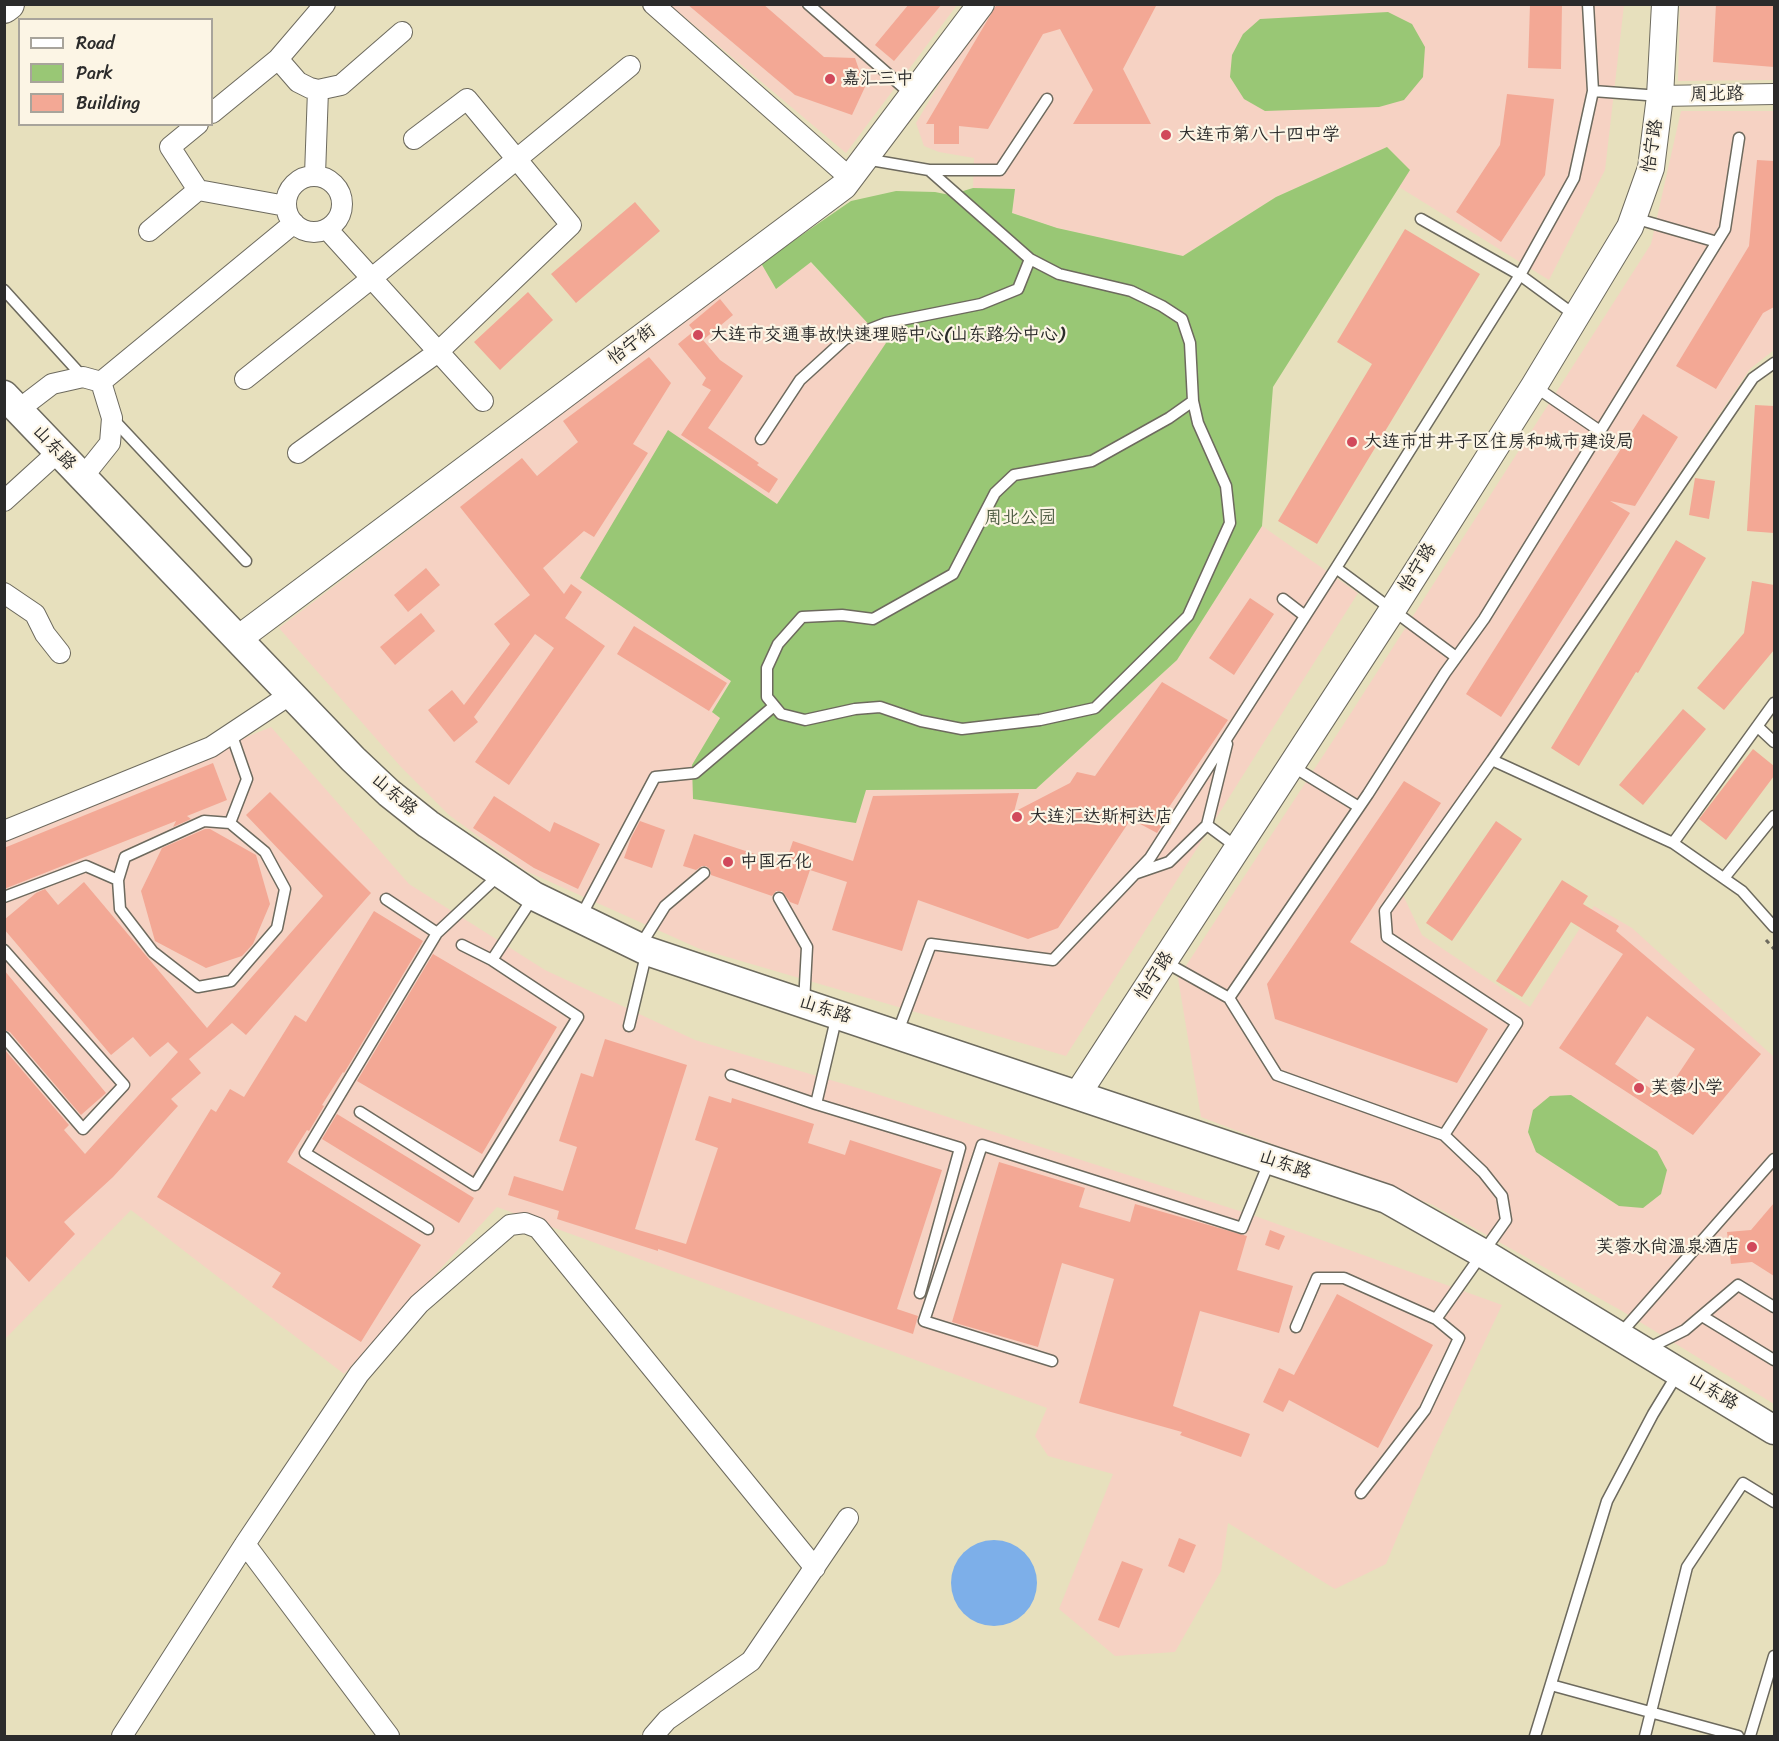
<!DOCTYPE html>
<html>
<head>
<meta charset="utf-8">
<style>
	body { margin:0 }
	#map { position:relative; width:1779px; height:1741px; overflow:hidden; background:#e7e0bd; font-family:Sriracha,sans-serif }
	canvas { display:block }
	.frame { position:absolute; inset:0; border:6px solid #2b2b2b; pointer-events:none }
	.legend { position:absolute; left:18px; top:18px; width:195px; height:108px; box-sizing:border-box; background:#fcf5e5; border:2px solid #a8a49b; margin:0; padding:8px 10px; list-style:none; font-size:18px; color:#2b2b2b }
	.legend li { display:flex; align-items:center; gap:12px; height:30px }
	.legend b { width:30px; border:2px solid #a8a49b }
</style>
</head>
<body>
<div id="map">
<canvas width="1779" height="1741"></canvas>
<div class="frame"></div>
<ul class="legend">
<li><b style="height:8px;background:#fff"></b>Road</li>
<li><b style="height:16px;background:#99c775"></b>Park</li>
<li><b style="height:16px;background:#f3a895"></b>Building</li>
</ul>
</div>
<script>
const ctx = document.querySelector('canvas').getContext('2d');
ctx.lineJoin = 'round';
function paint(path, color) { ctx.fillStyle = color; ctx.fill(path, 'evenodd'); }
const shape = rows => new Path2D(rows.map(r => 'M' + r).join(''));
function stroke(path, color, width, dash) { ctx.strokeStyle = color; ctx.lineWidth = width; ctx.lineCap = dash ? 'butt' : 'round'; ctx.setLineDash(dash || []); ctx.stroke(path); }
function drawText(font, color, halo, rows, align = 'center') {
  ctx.font = font + ' Sriracha,"LXGW WenKai TC",sans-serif'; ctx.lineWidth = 4.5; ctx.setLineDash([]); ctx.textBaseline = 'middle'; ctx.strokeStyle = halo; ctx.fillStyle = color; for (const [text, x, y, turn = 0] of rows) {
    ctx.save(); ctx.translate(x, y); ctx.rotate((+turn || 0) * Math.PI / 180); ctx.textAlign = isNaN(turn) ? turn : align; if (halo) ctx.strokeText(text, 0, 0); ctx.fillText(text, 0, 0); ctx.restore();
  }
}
paint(shape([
	[670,5,957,5,846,153],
	[986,5,1624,5,1605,170,1549,280,1399,187,1409,170,1387,147,1276,197,1183,256,1057,228,1012,213,1015,189,973,188,974,158,939,152,924,146,916,123],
	[1680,5,1774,5,1774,80,1678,81],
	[1681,111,1774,111,1774,350,1750,369,1466,791,1401,891,1422,935,1530,1007,1594,906,1632,928,1774,1057,1774,1404,1622,1311,1433,1205,1201,1117,1178,978,1349,716,1651,244],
	[810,262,887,343,776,505,668,431,731,681,712,712,720,718,692,765,866,790,1036,789,1177,660,1262,526,1358,593,1066,1056,700,949,526,871,449,815,401,767,279,628,761,263,776,289],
	[271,727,409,884,545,970,695,1040,861,1089,1255,1216,1502,1305,1433,1451,1386,1564,1335,1589,1228,1523,1221,1571,1175,1652,1115,1656,1059,1609,1113,1474,1048,1456,1035,1436,1047,1408,497,1207,344,1374,131,1210,5,1339,5,837]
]), '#f6d2c3');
paint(shape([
	[1388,12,1412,24,1425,47,1423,77,1404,100,1379,107,1265,111,1244,99,1230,77,1232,55,1243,34,1260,19],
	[1387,147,1410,170,1273,387,1262,526,1177,660,1036,789,866,790,856,823,693,799,692,765,720,718,712,712,731,681,580,578,668,430,777,504,886,343,811,262,776,289,761,263,851,201,896,191,935,192,950,195,973,188,1015,189,1012,213,1057,228,1183,256,1276,197],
	[1571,1095,1657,1151,1667,1170,1661,1194,1643,1208,1619,1206,1536,1152,1528,1132,1533,1110,1550,1096]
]), '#99c775');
paint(shape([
	'951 1583a43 43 0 1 1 86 0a43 43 0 1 1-86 0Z'
]), '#7dafe9');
paint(shape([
	[687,4,763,4,824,57,855,58,865,87,852,115,795,95],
	[909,4,942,4,894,61,875,45],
	[997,4,1157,4,1123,69,1151,124,1073,124,1093,90,1060,29,1043,34,988,129,959,126,959,144,934,144,934,124,926,124],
	[1530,4,1562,4,1561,69,1528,68],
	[1716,4,1774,4,1774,67,1713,62],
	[1507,94,1554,99,1545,175,1501,242,1456,212,1500,145],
	[1757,160,1774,161,1774,307,1763,313,1716,389,1676,366,1749,246],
	[635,202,660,231,576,303,551,274],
	[1405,229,1480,274,1317,544,1278,521,1372,364,1337,342],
	[528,292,553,320,500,370,474,342],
	[720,299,733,315,703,340,720,360,743,376,708,428,759,463,757,465,778,479,769,493,681,435,711,390,702,385,706,378,678,344,694,331,689,325],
	[649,357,671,383,633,444,648,453,594,537,584,531,543,568,564,594,571,584,582,592,565,618,605,646,509,785,475,762,554,648,535,634,474,717,478,722,454,742,428,710,452,690,464,705,510,644,494,624,530,595,460,507,522,458,537,476,578,442,563,421],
	[1755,405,1774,406,1774,533,1747,531],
	[1643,414,1678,437,1635,506,1610,501,1630,513,1501,717,1466,694],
	[1695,478,1715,481,1709,519,1689,515],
	[1676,540,1706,558,1638,673,1636,672,1579,766,1551,748],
	[426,568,440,585,408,612,394,595],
	[1752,581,1774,585,1774,650,1724,710,1697,688,1744,633],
	[1250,598,1274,614,1234,675,1209,658],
	[421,613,435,631,395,665,380,647],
	[634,626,727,683,709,711,617,654],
	[1162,682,1228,720,1165,813,1168,815,1157,833,1131,819,1058,928,1028,939,918,900,902,951,832,930,847,882,810,870,798,905,790,902,782,891,776,891,772,896,711,875,710,869,706,866,702,866,696,870,683,866,694,834,785,864,793,841,853,861,873,796,1019,793,1014,812,1070,783,1077,772,1095,776],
	[1683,709,1706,729,1643,805,1619,785],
	[1753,749,1774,766,1774,776,1726,840,1699,819],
	[213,763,227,800,187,816,191,819,173,827,176,821,4,889,4,848],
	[1404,781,1441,803,1350,942,1488,1029,1457,1083,1275,1019,1267,984],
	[270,792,371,893,246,1035,232,1023,189,1059,201,1073,171,1099,178,1106,113,1177,64,1222,75,1234,29,1282,4,1254,4,1049,69,1125,64,1130,85,1154,178,1052,168,1042,150,1057,133,1037,111,1055,4,929,4,920,36,893,45,889,58,905,84,882,207,1028,323,896,246,815],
	[494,796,550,832,554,822,600,844,578,889,534,868,473,828],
	[640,821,665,830,652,868,624,858,631,838],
	[1496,821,1522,839,1452,941,1426,923],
	[205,829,210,829,256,855,270,904,253,944,242,956,206,968,155,941,141,891,162,848],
	[1562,880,1588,896,1583,904,1619,926,1616,931,1761,1054,1693,1135,1559,1048,1623,954,1571,922,1522,997,1496,981],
	[1647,1016,1695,1049,1663,1097,1615,1064],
	[374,911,423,941,344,1073,343,1072,322,1105,324,1106,309,1131,307,1130,287,1162,421,1245,361,1342,272,1287,281,1273,157,1197,211,1109,216,1112,230,1089,244,1097,295,1015,306,1022],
	[433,954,557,1027,482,1154,357,1081],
	[4,970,106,1093,81,1115,10,1032,4,1030],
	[605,1039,687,1065,635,1229,686,1244,718,1148,695,1140,709,1096,731,1103,732,1098,814,1124,808,1143,845,1155,850,1140,942,1170,897,1309,918,1316,913,1334,658,1249,658,1251,557,1219,559,1211,508,1195,514,1176,563,1191,577,1147,559,1141,581,1073,593,1077],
	[337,1114,474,1198,459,1223,322,1139],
	[999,1162,1085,1188,1079,1207,1130,1222,1135,1204,1247,1236,1237,1270,1293,1286,1279,1333,1200,1311,1173,1406,1250,1434,1241,1457,1180,1435,1182,1432,1079,1403,1114,1279,1062,1263,1038,1347,952,1322],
	[1774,1203,1774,1276,1752,1262,1731,1264,1727,1232,1751,1230],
	[1270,1230,1285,1236,1279,1250,1265,1245],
	[1337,1294,1433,1345,1378,1448,1289,1400,1283,1412,1263,1402,1279,1368,1294,1375],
	[1179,1538,1196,1545,1184,1573,1168,1566],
	[1122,1561,1143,1569,1119,1628,1098,1620]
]), '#f3a895');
const service = shape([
	[808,4,912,95],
	[1593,91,1660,96],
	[865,159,929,170,1030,259,1059,274,1131,291,1162,306,1182,319,1190,343,1193,401,1169,418,1092,461,1014,475,995,493,953,574,873,619,842,615,802,617,778,644,767,668,767,697,781,714,805,720,855,709,880,707,921,721,962,729,1040,720,1095,708,1188,616,1230,523,1226,486,1198,423,1193,401],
	[929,170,1000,170,1047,99],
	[1634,218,1717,242],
	[1421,219,1520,275,1576,316],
	[4,290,83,377],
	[1774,363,1753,378,1492,760,1673,843,1742,891,1774,927],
	[1534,386,1600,431],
	[113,419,246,561],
	[761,439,800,380,845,339,886,323,981,304,1018,289,1030,259],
	[1336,568,1456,657],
	[1283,599,1305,616],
	[1758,727,1774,742],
	[1227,744,1207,825,1238,848],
	[1292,766,1359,807],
	[230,823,204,821,125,857,118,880,120,909,153,952,198,987,231,981,277,928,285,889,265,852,230,823,247,779,231,733],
	[1673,843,1774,703],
	[1137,873,1169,862,1207,825],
	[1724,878,1774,816],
	[4,897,86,866,118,880],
	[779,898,807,947,804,1003],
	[386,899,437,933,499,875],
	[580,918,655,777,695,773,774,706],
	[462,945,492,960],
	[640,946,665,906,704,873],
	[4,950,124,1085,83,1129,4,1037],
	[1165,962,1229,998,1277,1075,1444,1135,1483,1172,1502,1196,1506,1220,1436,1319,1459,1338,1425,1410,1361,1493],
	[1229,998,1368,794,1445,673,1484,619,1725,229,1739,138],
	[837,1015,816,1104,960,1148,920,1293],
	[629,1026,647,951],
	[897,1034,931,944,1053,960,1150,858,1336,568,1520,275,1574,178,1593,91,1588,4],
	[731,1075,816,1104],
	[360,1112,475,1185,578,1017,492,960,534,896],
	[1444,1135,1517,1023,1387,937,1385,911,1492,760],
	[428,1229,305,1153,437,933],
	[1702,1316,1774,1360],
	[1296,1327,1317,1278,1344,1278,1436,1319],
	[1620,1334,1774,1159],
	[1647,1349,1685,1330,1738,1285,1774,1307],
	[1052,1361,924,1321,982,1145,1242,1228,1270,1160],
	[1551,1685,1738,1736],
	[1535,1736,1607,1501,1653,1414,1678,1373],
	[1645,1736,1687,1567,1743,1483,1774,1502],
	[1750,1736,1774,1656]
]);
const minor = shape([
	[653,4,850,178],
	[278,59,325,4],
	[1660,96,1774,94],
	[212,113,278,59,298,82,310,88,318,90,341,85,402,32],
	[315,175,318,90],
	'286 204a28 28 0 1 1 56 0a28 28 0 1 1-56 0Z',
	[198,190,170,147,198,124],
	[327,229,483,401],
	[149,231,198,190,286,206],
	[245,379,372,278,630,66],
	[101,382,294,223],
	[18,410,52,384,83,377,101,382,112,418,110,443,82,478],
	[298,453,438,352,571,225,467,99,414,139],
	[4,501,58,452],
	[4,593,35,614,45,634,60,653],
	[4,831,211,747,291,694],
	[245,1544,389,1736],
	[122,1736,245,1544,359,1374,419,1304,510,1225,525,1223,538,1228,815,1568],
	[653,1736,667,1720,751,1661,848,1518]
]);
const tertiary = shape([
	[238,639,844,186,981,4],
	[1077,1095,1393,609,1534,386,1630,227,1651,168,1660,96,1665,4]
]);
const secondary = shape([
	[4,395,353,759,389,793,428,824,534,896,647,951,1387,1199,1484,1254,1774,1430]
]);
const primary = shape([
	[4,7,8,4]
]);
stroke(service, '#6d6a5e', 13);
stroke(minor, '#6d6a5e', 22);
stroke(tertiary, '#6d6a5e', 28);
stroke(secondary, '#6d6a5e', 31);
stroke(primary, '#6d6a5e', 34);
stroke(shape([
	[1766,940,1774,949]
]), '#6d6a5e', 3, [4.5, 4.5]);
stroke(service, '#fff', 10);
stroke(minor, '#fff', 20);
stroke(tertiary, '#fff', 26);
stroke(secondary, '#fff', 28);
stroke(primary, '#fff', 32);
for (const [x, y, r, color] of [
	[830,79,6,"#d1495b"],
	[1166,135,6,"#d1495b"],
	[698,335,6,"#d1495b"],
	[1352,442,6,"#d1495b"],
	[1017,817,6,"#d1495b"],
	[728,862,6,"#d1495b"],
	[1639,1088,6,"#d1495b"],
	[1752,1247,6,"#d1495b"]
]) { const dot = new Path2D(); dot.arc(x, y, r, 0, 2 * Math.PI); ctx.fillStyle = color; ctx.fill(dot); stroke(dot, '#fcf5e5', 2); }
drawText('18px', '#2b2b2b', '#fcf5e5', [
	["嘉汇三中",842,79],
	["大连市第八十四中学",1178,135],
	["大连市交通事故快速理赔中心(山东路分中心)",710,335],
	["大连市甘井子区住房和城市建设局",1364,442],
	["大连汇达斯柯达店",1029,817],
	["中国石化",740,862],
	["芙蓉小学",1651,1088],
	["芙蓉水尚温泉酒店",1740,1247,"right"]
], 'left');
drawText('18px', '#2b2b2b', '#fcf5e5', [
	["周北路",1717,95,-1],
	["怡宁路",1653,146,-81],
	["怡宁街",632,345,-37],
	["山东路",54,448,47],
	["怡宁路",1418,568,-58],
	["山东路",394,795,41],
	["怡宁路",1155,976,-57],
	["山东路",825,1010,18],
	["山东路",1285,1165,19],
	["山东路",1713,1392,31]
]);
drawText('18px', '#4c5a41', '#fcf5e5', [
	["周北公园",1020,518]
]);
</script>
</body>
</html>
